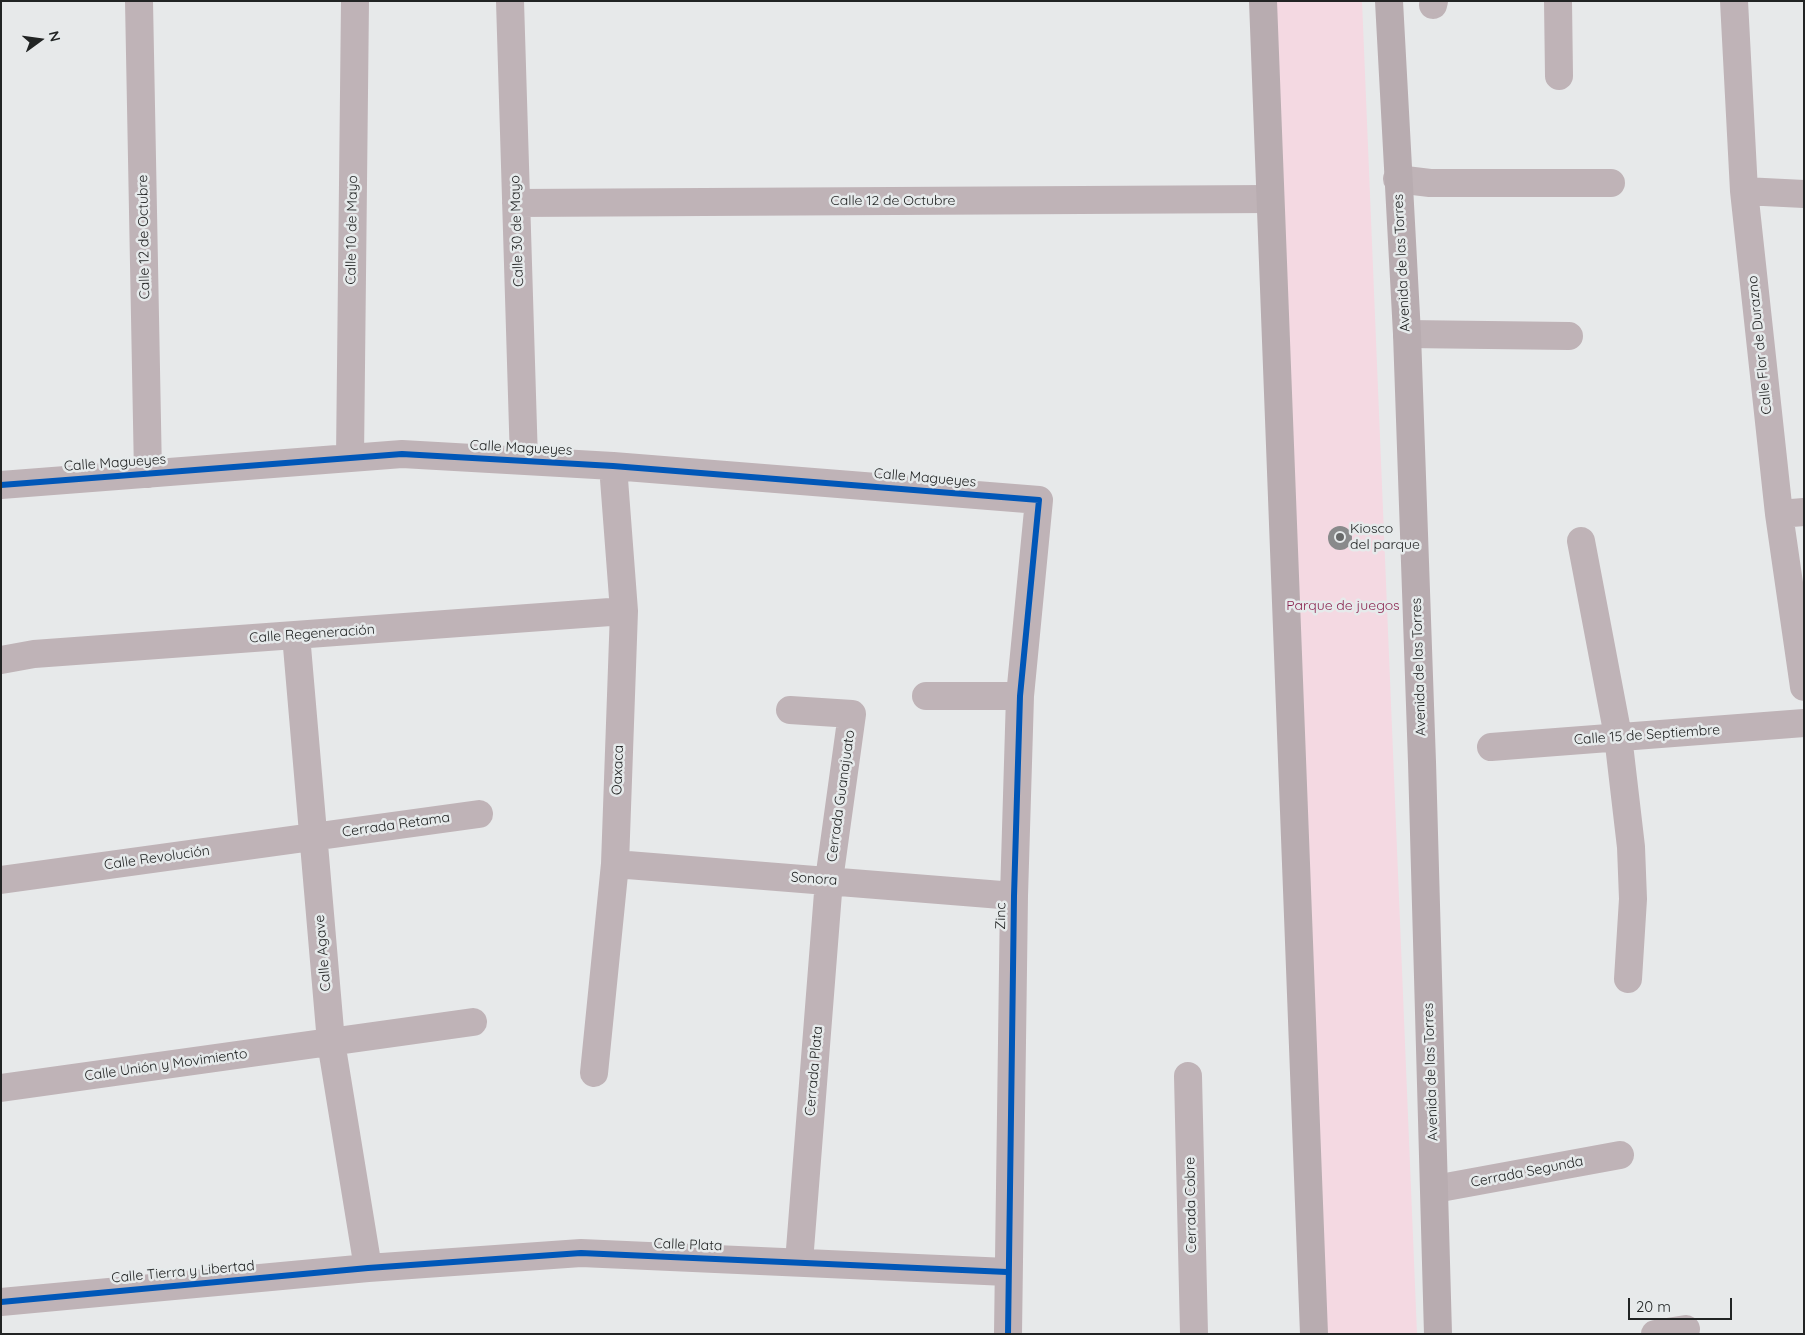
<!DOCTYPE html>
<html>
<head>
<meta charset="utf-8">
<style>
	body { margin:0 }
	#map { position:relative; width:1805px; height:1335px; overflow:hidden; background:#e7e9ea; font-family:Quicksand,sans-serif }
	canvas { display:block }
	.frame { position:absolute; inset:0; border:2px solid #222424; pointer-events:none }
	.north { position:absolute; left:15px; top:15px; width:50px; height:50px; -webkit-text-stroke:4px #e6eaeb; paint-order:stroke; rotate:76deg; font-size:14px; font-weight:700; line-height:20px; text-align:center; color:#222424 }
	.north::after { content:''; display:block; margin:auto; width:18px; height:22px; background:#222424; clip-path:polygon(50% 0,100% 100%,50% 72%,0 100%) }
	.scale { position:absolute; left:1628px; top:1298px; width:104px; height:22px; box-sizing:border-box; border:2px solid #222424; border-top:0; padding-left:6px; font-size:15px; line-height:18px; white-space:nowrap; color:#222424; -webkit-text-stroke:4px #e6eaeb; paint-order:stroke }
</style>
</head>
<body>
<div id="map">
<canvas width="1805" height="1335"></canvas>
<div class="frame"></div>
<div class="north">N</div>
<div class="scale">20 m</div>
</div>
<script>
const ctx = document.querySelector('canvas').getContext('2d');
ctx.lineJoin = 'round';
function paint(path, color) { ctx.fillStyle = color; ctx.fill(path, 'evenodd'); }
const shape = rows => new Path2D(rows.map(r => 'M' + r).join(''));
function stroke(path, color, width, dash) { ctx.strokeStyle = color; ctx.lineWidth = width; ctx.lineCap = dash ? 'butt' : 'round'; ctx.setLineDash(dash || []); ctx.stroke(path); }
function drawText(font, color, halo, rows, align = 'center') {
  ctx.font = font + ' Quicksand,sans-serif'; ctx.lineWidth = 5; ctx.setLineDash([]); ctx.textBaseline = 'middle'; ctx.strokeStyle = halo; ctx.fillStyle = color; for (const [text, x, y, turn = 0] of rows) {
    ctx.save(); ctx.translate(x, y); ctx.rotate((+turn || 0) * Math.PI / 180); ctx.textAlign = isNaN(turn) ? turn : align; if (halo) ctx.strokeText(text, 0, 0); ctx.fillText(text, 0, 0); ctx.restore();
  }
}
paint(shape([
	[1274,1,1362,1,1417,1334,1324,1334]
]), '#f4d9e2');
paint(shape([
	'1328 538a12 12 0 1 1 24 0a12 12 0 1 1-24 0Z'
]), '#898a8b');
stroke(shape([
	[139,1,148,474],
	[510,1,524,461],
	[1558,1,1559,76],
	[1734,1,1744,191,1779,514,1804,687],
	[1433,5,1434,1],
	[1397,179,1430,183,1611,183],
	[1744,191,1804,194],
	[516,203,1270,199],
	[1407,334,1569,336],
	[350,458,355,1],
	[1,485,402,454,613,466,1039,500,1020,696,1014,896,1008,1334],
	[1779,514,1804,512],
	[1581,541,1618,736,1631,847,1633,899,1628,979],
	[296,635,331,1042,368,1268],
	[1,660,34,654,624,611],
	[926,696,1020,696],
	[790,710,852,714,829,880,799,1262],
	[1491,747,1804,723],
	[615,864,1014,896],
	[1,880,479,814],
	[594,1073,615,864,624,611,613,466],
	[1188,1076,1194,1334],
	[1,1088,473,1022],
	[1435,1189,1620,1155],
	[1,1302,368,1268,581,1253,1007,1272],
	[1655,1334,1686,1329]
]), '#bfb3b7', 28);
stroke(shape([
	[1263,1,1314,1334],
	[1389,1,1407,334,1422,762,1438,1334]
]), '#b8acb0', 28);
stroke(shape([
	[1,485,402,454,613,466,1039,500,1020,696,1014,896,1008,1334],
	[1,1302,368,1268,581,1253,1007,1272]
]), '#0057b8', 6);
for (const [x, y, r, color] of [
	[1340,537,5,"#676969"]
]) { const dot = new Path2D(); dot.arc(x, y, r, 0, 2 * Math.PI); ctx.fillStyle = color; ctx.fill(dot); stroke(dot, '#e6eaeb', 2); }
drawText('14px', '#222424', '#e6eaeb', [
	["Calle 12 de Octubre",893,201],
	["Calle 10 de Mayo",352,230,-89],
	["Calle 30 de Mayo",517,231,-92],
	["Calle 12 de Octubre",144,237,-91],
	["Avenida de las Torres",1402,263,-93],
	["Calle Flor de Durazno",1760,345,-96],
	["Calle Magueyes",521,448,3],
	["Calle Magueyes",115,463,-4],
	["Calle Magueyes",925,478,5],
	["Calle Regeneración",312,634,-4],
	["Avenida de las Torres",1419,667,-92],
	["Calle 15 de Septiembre",1647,735,-4],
	["Oaxaca",618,770,-88],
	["Cerrada Guanajuato",841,796,-82],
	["Cerrada Retama",396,825,-8],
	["Calle Revolución",157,858,-8],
	["Sonora",814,879,4],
	["Zinc",1001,916,-89],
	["Calle Agave",323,953,-95],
	["Calle Unión y Movimiento",166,1065,-8],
	["Cerrada Plata",814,1071,-85],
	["Avenida de las Torres",1431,1072,-92],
	["Cerrada Segunda",1527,1172,-11],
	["Cerrada Cobre",1191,1205,-91],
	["Calle Plata",688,1245,2],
	["Calle Tierra y Libertad",183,1272,-5]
]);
drawText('14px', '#222424', '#e6eaeb', [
	["Kiosco",1350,529],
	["del parque",1350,545]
], 'left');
drawText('14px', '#8a2651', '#e6eaeb', [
	["Parque de juegos",1343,606]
]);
</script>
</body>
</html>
